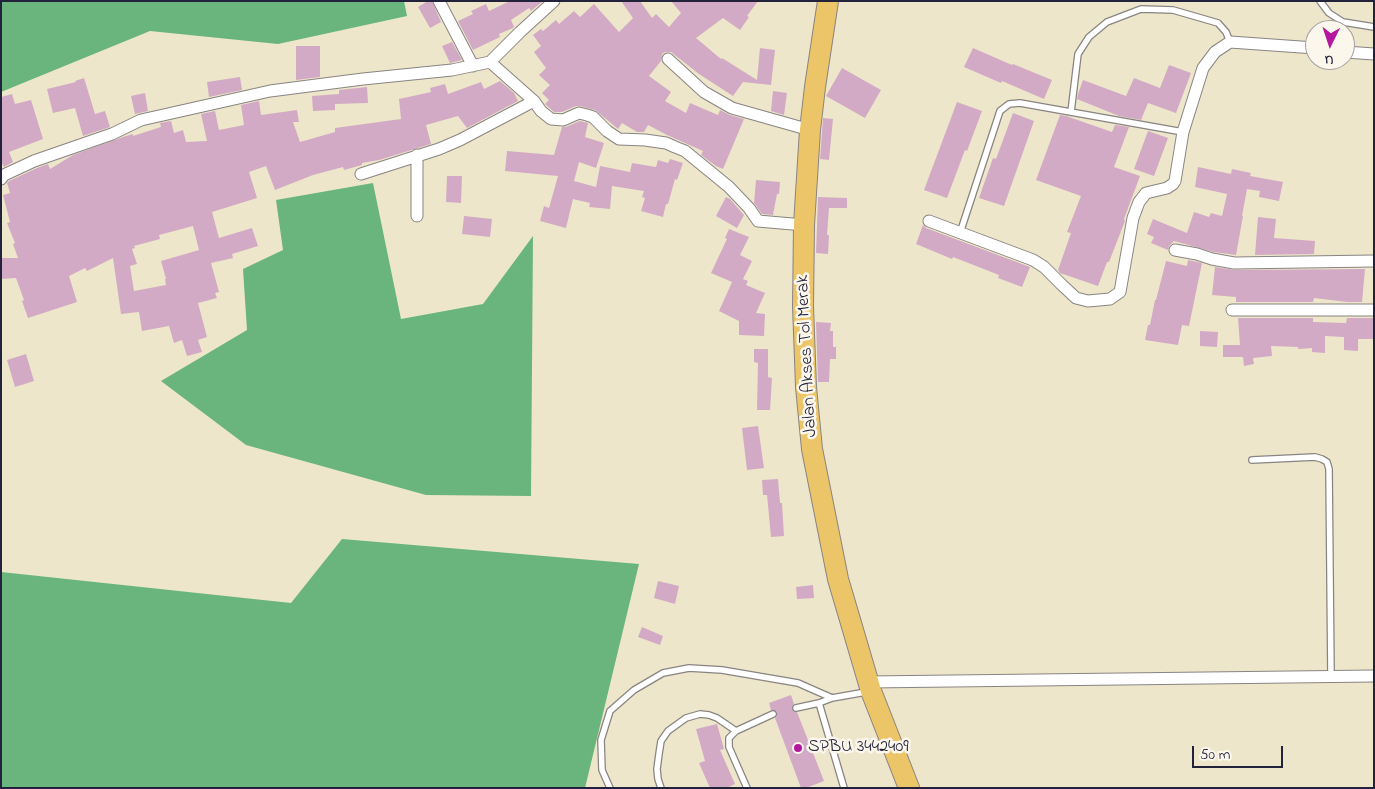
<!DOCTYPE html>
<html>
<head>
<meta charset="utf-8">
<style>
	body { margin:0 }
	#map { position:relative; width:1375px; height:789px; overflow:hidden; background:#eee6ca; font-family:"Indie Flower",sans-serif }
	canvas { display:block }
	.frame { position:absolute; inset:0; border:2px solid #22223b; pointer-events:none }
	.north { position:absolute; left:1305px; top:20px; width:50px; height:50px; box-sizing:border-box; background:#fbf7ec; border:1px solid #a4a2a5; border-radius:50%; rotate:184deg; font-size:14px; font-weight:700; line-height:20px; text-align:center; color:#22223b }
	.north::after { content:''; display:block; margin:auto; width:18px; height:22px; background:#b5179e; clip-path:polygon(50% 0,100% 100%,50% 72%,0 100%) }
	.scale { position:absolute; left:1192px; top:746px; width:91px; height:22px; box-sizing:border-box; border:2px solid #22223b; border-top:0; padding-left:6px; font-size:15px; line-height:18px; white-space:nowrap; color:#22223b; -webkit-text-stroke:4px #fbf7ec; paint-order:stroke }
</style>
</head>
<body>
<div id="map">
<canvas width="1375" height="789"></canvas>
<div class="frame"></div>
<div class="north">U</div>
<div class="scale">50 m</div>
</div>
<script>
const ctx = document.querySelector('canvas').getContext('2d');
ctx.lineJoin = 'round';
function paint(path, color) { ctx.fillStyle = color; ctx.fill(path, 'evenodd'); }
const shape = rows => new Path2D(rows.map(r => 'M' + r).join(''));
function stroke(path, color, width, dash) { ctx.strokeStyle = color; ctx.lineWidth = width; ctx.lineCap = dash ? 'butt' : 'round'; ctx.setLineDash(dash || []); ctx.stroke(path); }
function drawText(font, color, halo, rows, align = 'center') {
  ctx.font = font + ' "Indie Flower",sans-serif'; ctx.lineWidth = 5; ctx.setLineDash([]); ctx.textBaseline = 'middle'; ctx.strokeStyle = halo; ctx.fillStyle = color; for (const [text, x, y, turn = 0] of rows) {
    ctx.save(); ctx.translate(x, y); ctx.rotate((+turn || 0) * Math.PI / 180); ctx.textAlign = isNaN(turn) ? turn : align; if (halo) ctx.strokeText(text, 0, 0); ctx.fillText(text, 0, 0); ctx.restore();
  }
}
paint(shape([
	[1,1,404,1,407,16,278,44,150,31,1,92],
	[373,183,401,319,483,304,533,236,531,496,426,495,246,445,161,381,247,330,243,269,283,250,276,200],
	[342,539,639,564,585,788,1,788,1,572,291,603]
]), '#69b57d');
paint(shape([
	[428,1,432,1,441,22,430,28,418,7],
	[510,1,543,1,531,11,529,8,511,20,514,27,513,28,499,34,500,37,473,50,458,21,473,14,471,11,486,4,489,11],
	[621,1,640,1,652,18,656,14,669,27,681,13,671,1,758,1,747,16,749,17,740,30,723,18,696,38,721,59,722,58,757,80,760,48,775,50,771,85,743,82,733,96,699,74,671,52,665,52,662,54,661,61,649,76,671,92,665,101,686,113,690,103,718,115,720,110,730,115,744,119,723,169,716,166,701,155,703,151,667,135,648,125,644,132,637,132,622,123,618,129,595,110,580,106,576,106,562,112,554,112,545,104,549,100,542,93,550,85,539,75,546,68,534,52,541,46,533,35,541,29,543,31,556,20,559,24,574,11,580,17,594,4,619,32,633,18],
	[452,42,462,60,450,63,442,46],
	[296,46,320,46,320,77,296,80],
	[973,48,1012,65,1013,64,1052,80,1044,99,1002,81,1001,83,964,67],
	[1169,65,1191,73,1176,113,1148,103,1141,120,1119,116,1077,99,1078,94,1083,80,1126,96,1134,78,1160,88],
	[842,68,881,90,865,118,826,96],
	[240,77,242,90,209,97,207,82],
	[84,78,95,114,105,111,110,127,83,136,75,108,53,113,47,89,76,82,75,81],
	[500,81,514,93,518,101,467,128,458,116,426,125,431,144,379,160,362,163,362,165,344,170,343,167,313,175,275,190,266,166,249,172,257,198,212,212,219,238,252,228,258,246,232,254,233,258,211,263,219,292,215,293,217,298,198,303,207,337,198,340,202,352,187,356,182,340,174,343,169,326,142,331,139,312,121,314,113,258,87,271,85,268,69,276,77,302,28,318,22,301,24,300,16,278,1,279,1,258,18,258,13,244,15,243,7,223,10,222,3,195,10,193,7,183,9,181,37,168,48,164,50,169,73,155,123,137,133,134,133,136,161,127,160,123,171,121,174,133,183,130,186,142,207,141,201,114,215,111,219,130,244,125,241,105,259,101,261,115,297,110,299,122,293,122,300,142,335,132,335,128,401,119,399,99,431,92,430,88,445,84,448,94,481,82,484,89],
	[193,226,199,250,161,261,166,279,165,279,166,285,134,291,130,266,137,264,132,249,135,248,134,246,160,239,159,235],
	[367,87,368,103,335,104,335,110,313,111,312,96,339,94,339,90],
	[773,91,787,93,784,115,771,111],
	[145,93,148,111,135,114,131,96],
	[12,94,15,104,31,100,43,139,9,152,13,162,4,167,1,161,1,97],
	[957,102,982,111,967,151,965,150,947,198,924,190],
	[1013,113,1034,121,1004,206,979,198,993,158,996,159],
	[1060,115,1066,116,1112,132,1115,125,1129,127,1114,167,1140,176,1124,219,1125,221,1109,262,1107,262,1098,286,1060,273,1058,270,1071,233,1067,232,1081,196,1036,180],
	[823,118,833,119,829,160,820,159],
	[580,121,588,123,585,137,604,143,596,168,579,162,574,181,596,187,600,166,630,172,632,163,656,167,658,160,668,163,670,159,683,163,677,180,675,179,668,204,666,204,663,217,641,211,645,198,642,197,644,191,612,186,610,209,589,207,590,203,573,199,566,228,540,221,544,206,549,208,558,176,505,171,507,151,554,155,562,127,566,127],
	[1148,131,1168,138,1154,176,1134,169],
	[1198,167,1231,174,1232,169,1251,173,1250,176,1283,182,1279,201,1259,197,1260,191,1247,189,1242,216,1243,216,1236,255,1214,252,1174,241,1169,246,1168,250,1151,243,1154,237,1147,234,1153,219,1187,233,1194,212,1209,217,1211,213,1222,216,1227,194,1195,187],
	[447,176,462,176,461,203,446,202],
	[756,180,780,182,779,194,777,194,773,215,762,214,754,203],
	[726,197,730,199,744,215,737,228,716,216],
	[818,197,847,198,847,208,829,208,827,235,829,235,828,254,816,253],
	[464,216,492,219,490,237,462,234],
	[1258,217,1276,219,1274,238,1315,241,1314,254,1255,255],
	[923,225,926,228,1030,267,1022,287,998,278,999,275,953,257,952,259,916,244],
	[729,229,749,237,740,255,752,261,743,279,748,281,746,285,765,293,756,313,765,314,764,336,739,335,739,321,719,311,732,282,711,273,727,239,725,238],
	[1188,260,1202,263,1189,326,1182,325,1178,345,1145,340,1148,325,1150,325,1155,300,1156,300,1166,261,1187,266],
	[1215,267,1234,270,1365,269,1362,302,1347,302,1314,298,1313,302,1236,302,1236,297,1212,295],
	[1238,318,1313,318,1313,322,1346,323,1347,318,1374,318,1374,339,1358,339,1358,351,1344,350,1344,337,1325,336,1325,353,1312,352,1312,348,1298,349,1298,347,1271,346,1272,356,1253,358,1254,364,1244,366,1243,357,1223,357,1223,345,1240,345],
	[816,322,831,323,830,331,833,331,833,347,836,347,836,359,830,359,829,382,818,382],
	[1200,331,1218,332,1217,347,1200,346],
	[754,349,768,349,768,377,772,378,770,410,757,410,758,363,754,362],
	[26,354,34,381,15,387,7,360],
	[758,426,764,468,747,470,742,428],
	[778,479,780,503,782,503,784,536,771,537,767,495,763,495,762,480],
	[658,581,679,586,675,604,654,598],
	[813,585,814,598,797,599,796,587],
	[642,627,663,636,660,645,638,637],
	[791,695,794,704,792,706,792,709,794,712,797,712,824,781,806,788,801,788,775,718,777,716,777,713,775,710,771,710,769,703],
	[717,724,724,749,720,750,735,784,727,788,710,788,699,763,705,761,696,729]
]), '#d2aac5');
const lane = shape([
	[1320,1,1329,13,1343,22,1374,27],
	[1071,112,1078,54,1089,37,1107,22,1141,9,1173,10,1218,23,1226,32,1230,42],
	[960,233,1000,111,1009,104,1020,103,1183,132],
	[1252,460,1315,457,1322,459,1327,462,1329,469,1331,677],
	[819,703,844,788],
	[796,708,819,703,832,698,866,692],
	[610,788,602,770,601,740,610,711,634,690,663,673,689,668,722,670,798,683,832,698],
	[661,788,658,779,657,769,659,754,661,741,668,731,686,718,700,714,709,715,717,718,736,731],
	[747,788,729,747,729,738,736,731,773,714]
]);
const street = shape([
	[439,1,473,66],
	[1345,52,1374,54],
	[668,59,704,92,732,108,810,130],
	[490,62,534,101,541,111,551,119,563,120,579,113,587,115,593,117,607,131,619,139,645,140,666,143,675,147,685,151,729,187,749,208,758,221,804,225],
	[490,62,520,32,554,1],
	[361,174,439,149,460,140,534,101],
	[1,179,4,175,34,161,112,134,141,120,270,91,363,79,452,70,490,62],
	[417,216,417,155],
	[929,221,1033,260,1044,267,1062,285,1076,298,1088,301,1110,299,1120,292,1133,218,1139,202,1146,193,1167,188,1173,184,1175,181,1183,132,1203,68,1215,52,1230,42,1315,48],
	[1175,250,1197,254,1212,259,1234,263,1374,261],
	[1232,310,1374,310],
	[868,682,1374,676]
]);
const highway = shape([
	[828,1,815,87,810,130,804,225,803,306,806,387,812,449,838,579,871,691,909,788]
]);
stroke(lane, '#888482', 8);
stroke(street, '#888482', 13);
stroke(highway, '#888482', 22);
stroke(lane, '#fff', 5.5);
stroke(street, '#fff', 11);
stroke(highway, '#ecc569', 20);
for (const [x, y, r, color] of [
	[798,748,5,"#b5179e"]
]) { const dot = new Path2D(); dot.arc(x, y, r, 0, 2 * Math.PI); ctx.fillStyle = color; ctx.fill(dot); stroke(dot, '#fbf7ec', 2); }
drawText('18px', '#22223b', '#fbf7ec', [
	["Jalan Akses Tol Merak",808,356,-93]
]);
drawText('18px', '#22223b', '#fbf7ec', [
	["SPBU 3442409",808,748]
], 'left');
</script>
</body>
</html>
